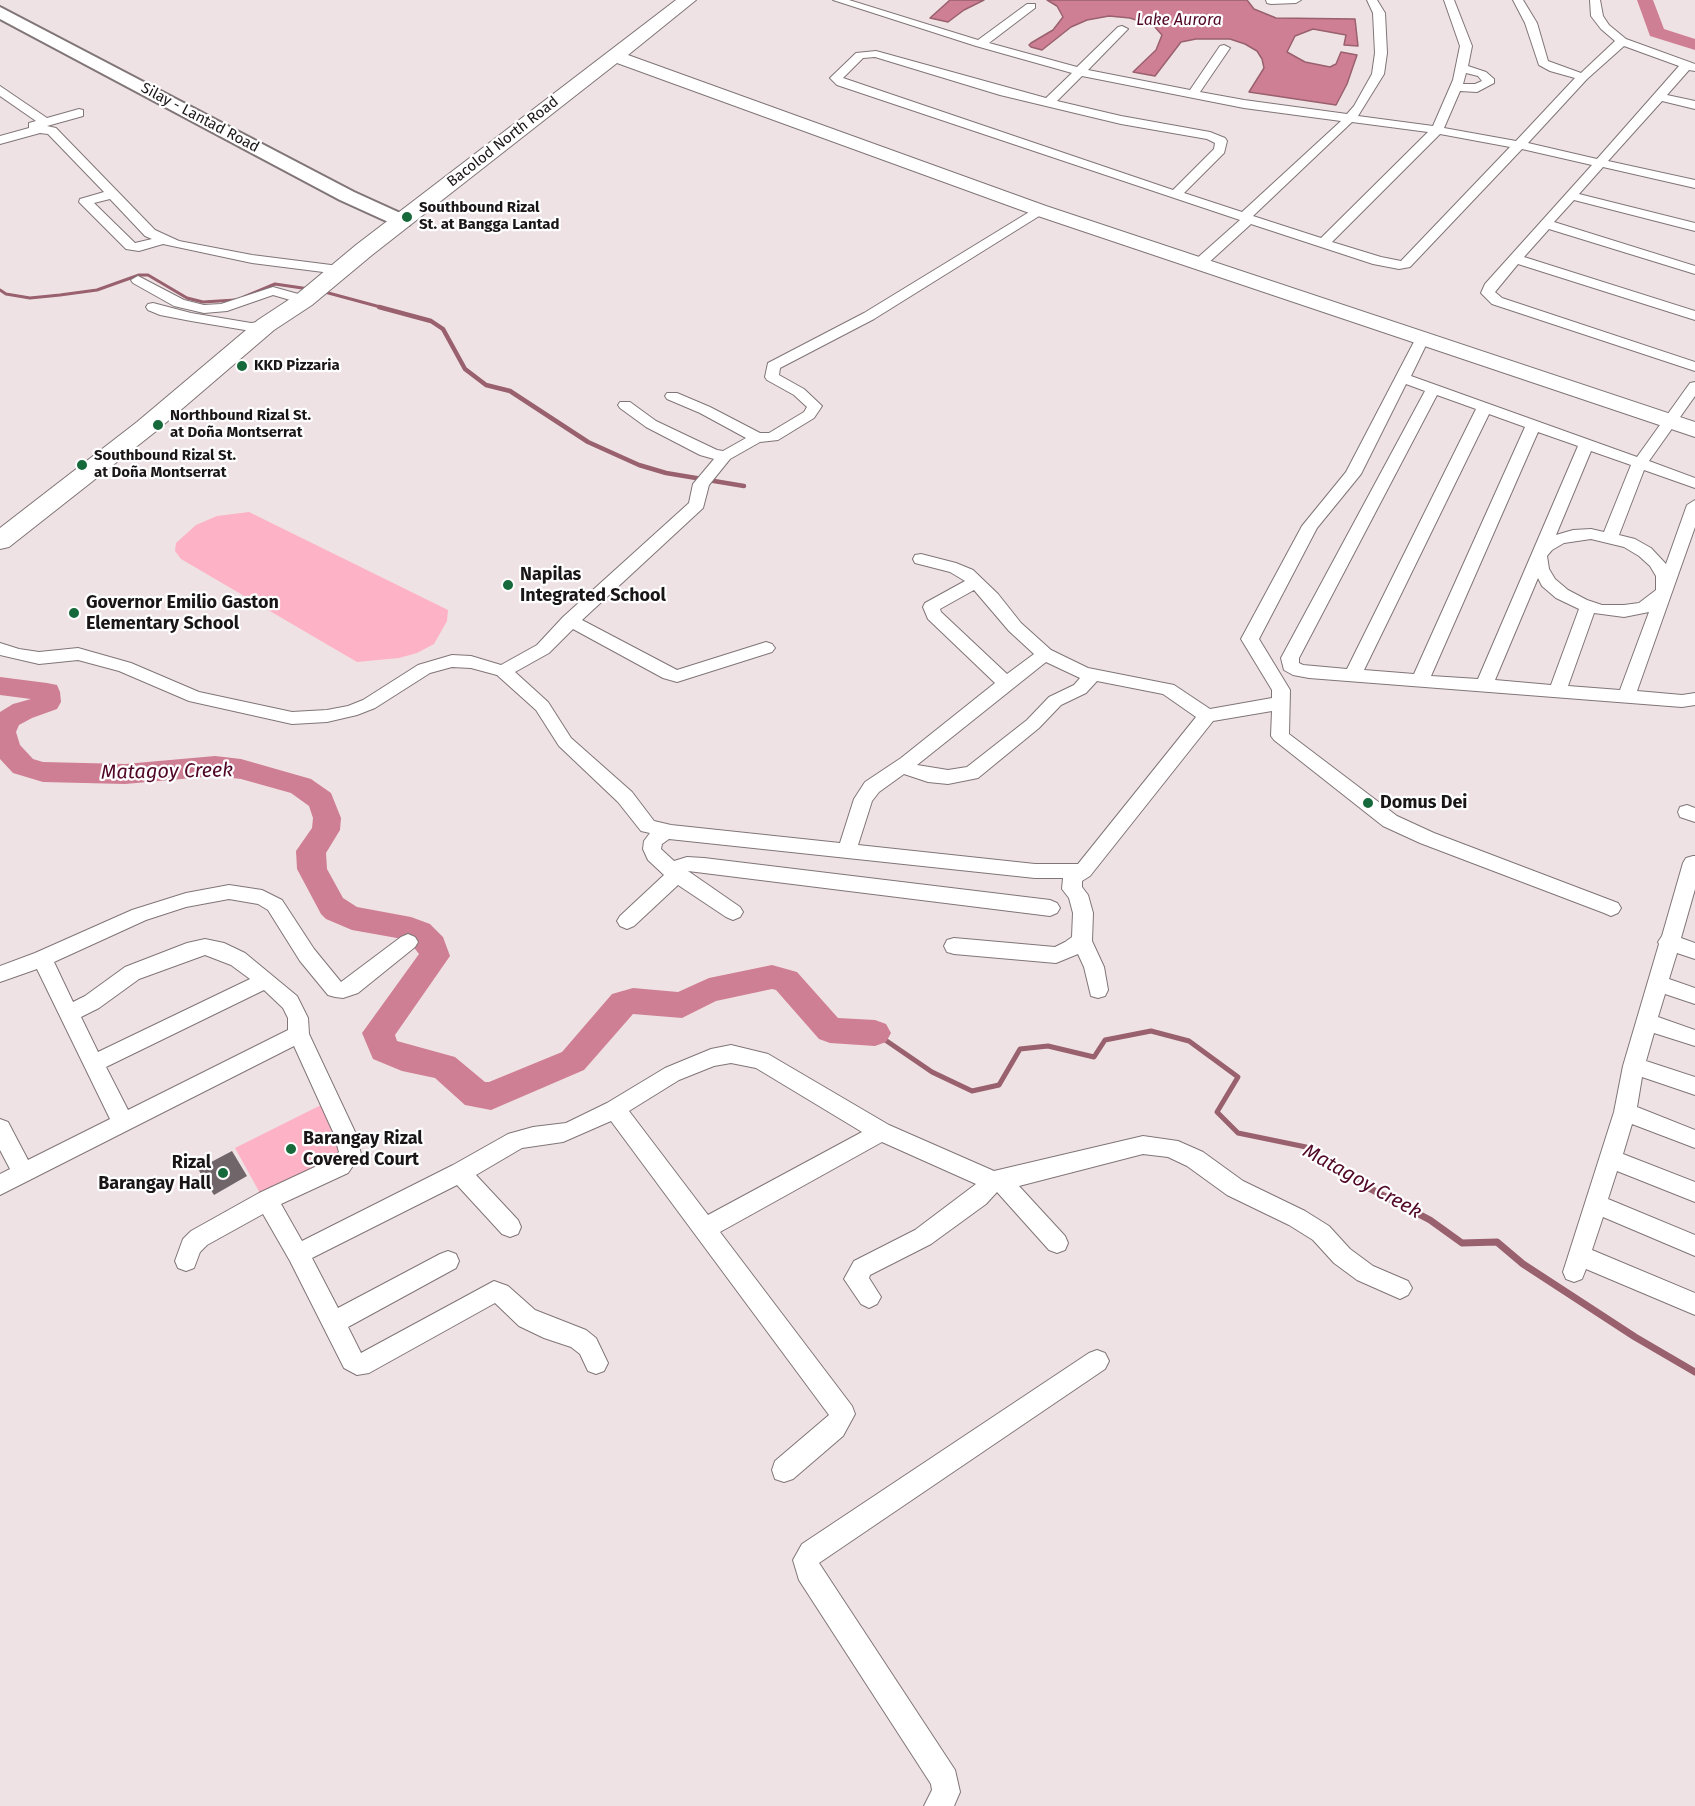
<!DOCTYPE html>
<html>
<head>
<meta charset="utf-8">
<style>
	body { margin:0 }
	canvas { display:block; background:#efe2e5 }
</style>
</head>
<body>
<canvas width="1695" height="1806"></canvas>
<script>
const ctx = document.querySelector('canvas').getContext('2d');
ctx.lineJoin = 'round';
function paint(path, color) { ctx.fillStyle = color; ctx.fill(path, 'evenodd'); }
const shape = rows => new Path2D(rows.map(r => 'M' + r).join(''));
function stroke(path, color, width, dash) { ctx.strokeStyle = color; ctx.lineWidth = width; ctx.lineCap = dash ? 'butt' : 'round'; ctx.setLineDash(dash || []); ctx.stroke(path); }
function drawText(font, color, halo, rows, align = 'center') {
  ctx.font = font + ' "Fira Sans",sans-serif'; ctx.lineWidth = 4.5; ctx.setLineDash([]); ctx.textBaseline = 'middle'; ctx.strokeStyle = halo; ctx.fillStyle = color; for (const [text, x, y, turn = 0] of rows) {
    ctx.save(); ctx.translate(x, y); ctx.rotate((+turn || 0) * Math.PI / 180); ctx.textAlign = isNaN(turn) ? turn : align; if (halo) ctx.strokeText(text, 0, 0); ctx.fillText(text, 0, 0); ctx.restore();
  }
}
paint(shape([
	[249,512,448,610,447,621,434,644,417,653,399,658,357,662,181,559,175,551,176,543,196,525,217,516],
	[321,1105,347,1150,261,1195,235,1148]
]), '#fdb2c5');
const water = shape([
	[950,0,984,0,964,10,948,22,930,18,950,0],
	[1047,0,1247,0,1254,9,1276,18,1355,19,1358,46,1344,45,1346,35,1313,29,1295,36,1287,52,1305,62,1330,67,1336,64,1341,52,1357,55,1347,84,1336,105,1249,92,1264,68,1262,59,1257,51,1245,44,1230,39,1196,39,1181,42,1155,76,1133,72,1156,50,1162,35,1154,26,1130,18,1109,16,1087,20,1071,27,1042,50,1031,47,1029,45,1031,43,1053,30,1063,17,1057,6,1047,0]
]);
paint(water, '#cf7f94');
stroke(water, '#99606e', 1.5);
stroke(shape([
	[0,290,6,294,30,298,60,295,97,290,139,275,148,275,187,298,203,302,235,300],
	[321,291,384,308],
	[244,297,275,284,309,289]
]), '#99606e', 3);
stroke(shape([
	[379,307,431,321,443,329,465,369,486,385,510,391,588,442,639,465,666,473,744,486]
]), '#99606e', 4.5);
stroke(shape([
	[875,1033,932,1072,972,1091,999,1085,1020,1049,1048,1046,1094,1057,1105,1040,1151,1031,1189,1041,1238,1077,1217,1112,1238,1133,1306,1147,1347,1176,1368,1187]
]), '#99606e', 5);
stroke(shape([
	[1365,1186,1430,1220,1462,1243,1497,1242,1523,1264,1635,1337,1695,1372]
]), '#99606e', 7);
paint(shape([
	[1637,0,1653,0,1664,29,1695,39,1695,50,1650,36,1637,0],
	[0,677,47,683,57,685,60,692,61,702,57,709,32,718,19,725,16,732,20,745,33,759,43,762,125,764,215,756,241,759,311,779,331,793,341,818,340,830,326,853,327,869,343,898,357,907,411,917,430,924,443,937,450,956,395,1035,397,1041,455,1057,485,1082,489,1082,562,1052,612,994,633,988,678,992,709,978,772,965,797,972,838,1018,875,1020,886,1024,891,1033,886,1042,875,1046,830,1043,819,1039,776,990,772,989,716,1001,682,1018,633,1014,584,1070,491,1110,465,1105,435,1078,402,1071,373,1059,362,1033,419,954,408,940,352,930,326,919,321,914,297,869,296,851,312,828,313,818,309,806,291,793,241,779,215,776,125,784,43,782,13,773,0,759,0,712,13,704,31,699,0,695,0,677]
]), '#cf7f94');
paint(shape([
	[232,1151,247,1176,214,1195,198,1169]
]), '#706568');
const street = shape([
	[833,0,849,0,978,40,1027,4,1035,4,1035,8,989,43,1077,67,1118,27,1122,26,1128,29,1126,31,1088,70,1190,90,1220,46,1224,45,1230,48,1200,92,1244,100,1347,114,1354,106,1372,74,1375,53,1373,13,1367,0,1377,0,1385,13,1387,53,1384,74,1358,116,1433,126,1453,80,1460,46,1444,0,1454,0,1472,46,1468,66,1486,72,1494,79,1494,83,1477,92,1460,91,1444,128,1516,141,1575,78,1550,71,1539,65,1525,23,1513,0,1523,0,1537,23,1548,61,1581,73,1615,41,1601,29,1591,16,1590,0,1600,0,1603,16,1609,25,1626,39,1695,64,1695,71,1689,70,1667,95,1695,101,1695,109,1662,101,1608,161,1695,180,1695,188,1603,167,1579,194,1695,223,1695,231,1574,200,1554,222,1695,266,1695,274,1549,229,1524,257,1695,311,1695,320,1518,264,1495,292,1502,298,1695,362,1695,371,1492,304,1481,293,1485,284,1592,165,1522,149,1410,267,1399,269,1373,264,1251,224,1205,266,1200,267,1195,266,1193,263,1195,260,1240,220,837,85,830,78,856,53,876,51,1046,98,1072,73,976,46,833,0],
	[1624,46,1679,66,1597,159,1528,143,1587,79,1624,46],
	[875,57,1000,95,1121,124,1207,139,1215,143,1214,149,1173,190,843,78,863,58,875,57],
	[1466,73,1478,76,1482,81,1475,84,1463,84,1466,73],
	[1082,76,1244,108,1341,121,1242,212,1184,193,1224,153,1227,141,1225,138,1210,132,1121,116,1057,101,1082,76],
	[1352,122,1428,132,1321,238,1253,216,1352,122],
	[1440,134,1510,147,1401,261,1381,257,1332,242,1440,134],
	[1266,0,1301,0,1296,3,1271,4,1267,3,1266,0],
	[0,86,47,118,79,109,83,110,83,116,47,126,56,128,155,230,179,241,252,255,339,266,346,270,339,274,252,263,163,244,139,251,126,249,79,202,80,199,104,192,48,134,40,133,0,144,0,136,29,128,29,123,36,121,0,96,0,86],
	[110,199,145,236,152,239,135,243,94,203,110,199],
	[1039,206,1044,207,1045,210,1044,213,874,319,780,368,779,375,804,389,822,406,814,418,778,440,760,442,730,459,709,485,703,508,582,620,677,670,766,642,772,644,775,648,772,652,677,682,663,678,573,629,549,653,515,672,548,702,571,738,632,792,654,821,671,825,840,843,854,799,865,782,901,758,995,683,928,619,923,607,925,603,965,581,950,572,915,563,913,559,915,555,921,554,956,563,973,570,998,594,1021,623,1051,650,1088,668,1174,685,1210,709,1272,698,1272,690,1241,639,1302,526,1346,472,1417,336,1422,335,1429,339,1411,376,1637,457,1690,383,1695,382,1695,396,1649,461,1695,478,1695,488,1644,470,1619,535,1635,539,1651,548,1666,564,1687,505,1695,500,1695,527,1637,691,1682,695,1695,693,1695,705,1682,707,1309,678,1293,675,1284,670,1281,658,1425,391,1406,384,1361,474,1317,528,1259,639,1290,690,1289,734,1397,816,1434,833,1618,903,1621,908,1618,913,1611,916,1604,913,1420,843,1383,826,1274,740,1271,736,1272,711,1213,721,1090,876,1082,881,1082,887,1088,895,1093,913,1092,941,1104,967,1108,990,1105,996,1098,998,1091,996,1084,967,1078,954,1056,963,954,954,947,952,944,946,947,940,954,938,1055,947,1065,942,1072,937,1073,913,1069,898,1062,889,1063,878,1035,878,669,839,662,844,661,849,674,861,687,857,704,858,1050,900,1057,903,1060,908,1057,913,1050,916,688,871,740,907,743,912,740,917,733,920,726,917,678,885,634,926,627,929,620,926,617,921,620,916,664,875,648,860,643,849,644,841,650,833,641,831,618,802,559,746,536,710,497,675,471,668,452,667,430,673,375,708,357,715,327,722,292,724,189,701,119,671,78,660,39,664,0,655,0,643,19,649,39,652,78,648,131,663,199,692,292,712,327,710,348,706,363,700,418,665,452,655,471,656,501,665,537,645,563,617,689,503,693,484,714,459,700,455,646,427,620,408,618,405,620,402,630,402,656,421,717,450,723,451,746,438,700,413,667,399,665,396,667,393,677,393,710,407,760,433,769,433,804,412,807,407,794,395,767,380,765,377,768,363,864,313,1039,206],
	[1437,395,1476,409,1347,669,1303,665,1299,663,1299,658,1437,395],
	[1489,414,1525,427,1414,674,1364,670,1489,414],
	[1538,432,1578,446,1478,679,1431,676,1538,432],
	[1591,451,1631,465,1604,532,1591,529,1573,530,1556,535,1591,451],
	[1591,539,1624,547,1639,556,1650,566,1656,576,1656,590,1639,603,1624,605,1602,605,1587,600,1568,590,1555,579,1549,569,1547,556,1552,550,1564,543,1591,539],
	[1538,578,1542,586,1556,598,1579,609,1551,685,1495,680,1538,578],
	[974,590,1009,631,1034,654,1007,674,941,612,940,609,974,590],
	[1649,612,1620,690,1568,686,1594,613,1624,617,1649,612],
	[1046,662,1080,678,1074,685,1049,697,1027,720,967,767,948,770,917,765,1046,662],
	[1097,681,1163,694,1196,717,1078,864,1035,864,858,845,872,801,879,792,904,774,928,782,948,784,978,778,1039,728,1061,705,1086,693,1097,681],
	[138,276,184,300,204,305,221,304,273,287,309,297,311,300,304,304,273,295,227,311,204,313,174,306,133,283,131,280,138,276],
	[153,303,191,313,251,323,266,321,273,325,271,328,251,331,191,321,160,315,148,310,146,307,148,304,153,303],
	[1687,805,1695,808,1695,822,1680,817,1678,812,1680,807,1687,805],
	[1693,856,1695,856,1695,889,1681,938,1695,943,1695,959,1677,953,1669,979,1695,988,1695,1004,1665,994,1658,1017,1695,1030,1695,1046,1654,1033,1646,1061,1695,1077,1695,1095,1642,1077,1637,1107,1695,1130,1695,1148,1632,1124,1623,1154,1695,1182,1695,1202,1617,1171,1608,1199,1695,1235,1695,1256,1603,1217,1592,1250,1695,1293,1695,1315,1586,1269,1582,1279,1574,1282,1566,1279,1563,1272,1614,1112,1623,1066,1659,944,1658,942,1662,936,1683,863,1686,858,1693,856],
	[229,885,262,890,282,900,314,949,341,982,401,937,408,934,415,937,418,942,415,947,358,993,343,998,335,997,328,995,300,961,268,910,258,904,229,899,186,907,146,920,54,962,73,1002,85,996,125,967,187,943,205,939,224,943,245,953,297,996,308,1018,309,1034,356,1134,361,1154,348,1173,281,1204,302,1241,453,1165,508,1134,533,1127,566,1123,607,1103,665,1068,711,1049,731,1045,768,1054,889,1125,994,1171,1143,1136,1178,1141,1203,1152,1243,1181,1305,1211,1329,1226,1350,1249,1373,1266,1408,1281,1412,1288,1408,1295,1400,1299,1357,1280,1334,1263,1313,1240,1289,1225,1227,1195,1187,1166,1168,1157,1143,1154,1019,1186,1065,1236,1068,1243,1065,1250,1057,1253,1049,1250,997,1192,986,1204,931,1244,870,1275,869,1278,881,1297,877,1304,869,1308,861,1304,844,1279,854,1261,915,1230,976,1184,882,1142,720,1232,852,1406,855,1414,843,1436,793,1479,784,1482,775,1479,772,1470,775,1461,829,1415,611,1121,563,1142,522,1148,476,1175,518,1220,521,1227,518,1234,510,1237,502,1234,457,1185,312,1258,338,1308,440,1254,448,1251,456,1254,459,1261,456,1268,348,1327,361,1353,494,1281,508,1286,535,1310,586,1330,596,1338,608,1363,604,1371,596,1374,588,1371,580,1354,571,1347,544,1338,519,1326,495,1303,369,1373,357,1375,344,1368,290,1261,263,1214,207,1245,200,1252,194,1268,186,1271,178,1268,175,1261,183,1239,191,1231,259,1193,332,1159,339,1152,334,1134,294,1046,0,1195,0,1174,10,1169,0,1150,0,1119,8,1122,28,1160,110,1119,37,969,0,982,0,966,35,953,132,910,186,893,229,885],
	[205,955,231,965,250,979,98,1052,81,1017,99,1008,139,979,205,955],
	[264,990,283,1008,288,1018,288,1030,128,1110,106,1067,264,990],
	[731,1063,756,1068,862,1132,708,1215,629,1111,679,1080,714,1066,731,1063],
	[1097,1350,1105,1353,1109,1361,1105,1369,819,1563,955,1770,960,1792,954,1806,924,1806,932,1790,931,1784,799,1580,793,1560,802,1544,1089,1353,1097,1350]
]);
const secondary = shape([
	[0,7,354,192,409,217,412,221,409,225,395,225,340,200,0,19,0,7]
]);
const primary = shape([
	[676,0,696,0,628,55,1046,206,1695,422,1695,437,1032,214,617,63,372,255,312,305,274,330,155,432,9,547,0,549,0,528,137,422,258,320,296,295,356,245,676,0]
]);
stroke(street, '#807577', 2);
stroke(secondary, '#807577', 4);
stroke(primary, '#807577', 2);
paint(street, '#fff');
paint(secondary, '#fff');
paint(primary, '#fff');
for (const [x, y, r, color] of [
	[407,217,6,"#16693a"],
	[242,366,6,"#16693a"],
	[158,425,6,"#16693a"],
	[82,465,6,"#16693a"],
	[508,585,6,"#16693a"],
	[74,613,6,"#16693a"],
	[1368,803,6,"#16693a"],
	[291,1149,6,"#16693a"],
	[223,1173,6,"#16693a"]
]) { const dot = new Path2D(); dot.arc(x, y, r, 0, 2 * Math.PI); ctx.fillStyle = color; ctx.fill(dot); stroke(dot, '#fff', 2); }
drawText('15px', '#1a1617', '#fff', [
	["Silay - Lantad Road",200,118,28],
	["Bacolod North Road",503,142,-38]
]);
drawText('bold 15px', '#1a1617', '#fff', [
	["Southbound Rizal",419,208],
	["St. at Bangga Lantad",419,225],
	["KKD Pizzaria",254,366],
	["Northbound Rizal St.",170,416],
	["at Doña Montserrat",170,433],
	["Southbound Rizal St.",94,456],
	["at Doña Montserrat",94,473]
], 'left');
drawText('italic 16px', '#510726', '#fff', [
	["Lake Aurora",1179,21]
]);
drawText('bold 18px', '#1a1617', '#fff', [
	["Napilas",520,575],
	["Integrated School",520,596],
	["Governor Emilio Gaston",86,603],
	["Elementary School",86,624],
	["Domus Dei",1380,803],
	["Barangay Rizal",303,1139],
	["Covered Court",303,1160],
	["Rizal",211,1163,"right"],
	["Barangay Hall",211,1184,"right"]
], 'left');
drawText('italic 20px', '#510726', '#fff', [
	["Matagoy Creek",167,772,-1],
	["Matagoy Creek",1362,1182,29]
]);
</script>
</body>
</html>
